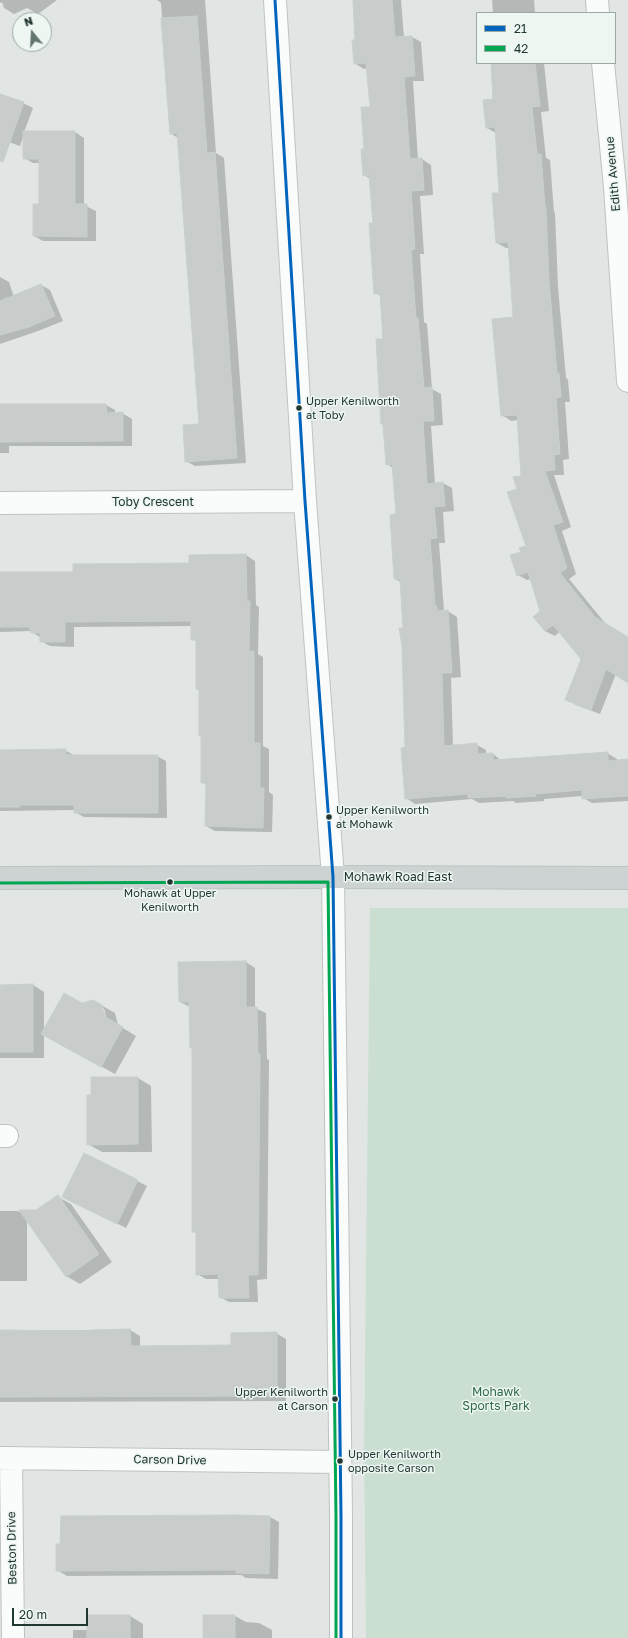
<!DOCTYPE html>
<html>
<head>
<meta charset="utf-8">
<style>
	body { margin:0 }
	#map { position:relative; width:628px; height:1638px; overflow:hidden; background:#e1e6e4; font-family:"Golos Text",sans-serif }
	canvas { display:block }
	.legend { position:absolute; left:476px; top:12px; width:140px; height:52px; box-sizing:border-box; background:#eef6f2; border:1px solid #9caaa5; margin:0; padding:5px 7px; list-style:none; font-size:12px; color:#213732 }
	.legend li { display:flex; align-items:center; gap:8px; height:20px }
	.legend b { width:20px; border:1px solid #9caaa5 }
	.north { position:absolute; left:12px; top:12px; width:40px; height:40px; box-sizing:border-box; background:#eef6f2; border:1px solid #9caaa5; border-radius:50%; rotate:342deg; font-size:11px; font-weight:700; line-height:16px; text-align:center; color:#213732 }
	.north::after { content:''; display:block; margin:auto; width:14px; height:18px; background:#647470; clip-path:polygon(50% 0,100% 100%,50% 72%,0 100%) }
	.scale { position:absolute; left:12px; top:1608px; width:76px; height:18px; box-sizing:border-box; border:2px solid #213732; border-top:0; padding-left:5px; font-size:12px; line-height:14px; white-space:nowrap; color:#213732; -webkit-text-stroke:3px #eef6f2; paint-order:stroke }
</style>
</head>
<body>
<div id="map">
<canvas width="628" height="1638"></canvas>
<ul class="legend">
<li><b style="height:5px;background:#0065bd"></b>21</li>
<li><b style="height:5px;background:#00a651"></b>42</li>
</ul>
<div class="north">N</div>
<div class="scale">20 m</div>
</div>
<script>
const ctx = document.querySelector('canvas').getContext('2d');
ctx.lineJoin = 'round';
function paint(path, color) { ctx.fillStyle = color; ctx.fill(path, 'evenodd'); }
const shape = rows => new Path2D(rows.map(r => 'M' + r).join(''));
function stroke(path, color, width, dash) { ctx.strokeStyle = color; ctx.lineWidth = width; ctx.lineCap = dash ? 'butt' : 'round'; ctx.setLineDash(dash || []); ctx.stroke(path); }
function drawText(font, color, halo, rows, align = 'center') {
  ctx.font = font + ' "Golos Text",sans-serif'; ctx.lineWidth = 3; ctx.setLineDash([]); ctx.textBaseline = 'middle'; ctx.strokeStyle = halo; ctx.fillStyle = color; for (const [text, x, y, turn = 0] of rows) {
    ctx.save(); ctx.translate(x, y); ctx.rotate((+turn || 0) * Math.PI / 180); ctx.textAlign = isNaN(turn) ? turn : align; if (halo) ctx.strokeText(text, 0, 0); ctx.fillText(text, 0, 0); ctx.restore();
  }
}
paint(shape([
	[370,908,628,908,628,1638,366,1638,364,1448]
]), '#cadfd2');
paint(shape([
	[0,0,57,0,38,14,27,8,14,14,4,8,2,2,0,3],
	[157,0,205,0,216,153,224,158,246,463,195,466,186,461,200,425,178,138,170,133,161,3],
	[353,0,401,0,404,38,412,37,421,42,424,81,413,81,418,160,422,159,431,165,433,195,420,196,424,254,420,254,424,322,427,324,432,389,441,394,443,425,431,426,435,484,443,483,452,488,454,511,443,512,445,543,439,543,444,611,448,611,457,617,461,677,451,678,453,746,477,745,486,750,486,754,493,754,502,761,607,753,617,759,617,761,628,760,628,801,592,803,583,798,583,796,544,799,544,801,516,803,513,801,479,803,472,799,415,804,406,798,404,629,401,582,395,579,397,515,393,468,387,464,384,425,382,424,384,340,381,296,375,293,374,224,371,179,364,175,365,150,371,108,368,68,364,69,354,63,357,41],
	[492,0,534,0,535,13,493,13],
	[492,63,544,63,549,111,541,112,546,158,550,160,554,212,555,213,558,287,566,378,568,380,570,402,565,402,569,459,563,460,564,475,554,475,571,527,562,531,576,574,569,579,605,623,628,638,628,681,616,674,600,714,576,705,567,699,582,658,560,631,555,636,545,631,531,579,527,580,518,575,522,552,527,546,518,490,522,477,519,420,511,421,502,415,493,320,514,318,509,248,506,248,497,243,500,194,496,133,487,128,494,100],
	[0,95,23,103,33,108,24,132,75,132,84,138,84,205,96,211,96,241,43,241,34,236,40,205,40,163,33,163,24,158,24,134,20,146,0,139],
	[0,277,9,282,14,297,41,285,50,290,63,321,38,331,0,344],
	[0,404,106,405,115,410,115,413,122,413,132,419,132,446,9,446,9,453,0,453],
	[246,555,255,561,256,605,259,607,258,654,263,657,263,746,269,749,269,792,273,795,272,832,215,831,206,826,207,785,202,782,202,737,200,736,200,691,197,689,197,642,192,639,192,626,74,627,74,647,50,646,41,641,41,638,31,631,0,632,0,573,74,573,190,564],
	[0,750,65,750,75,756,157,756,166,761,167,818,84,817,75,812,75,810,0,811],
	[246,962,255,968,255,1008,266,1013,267,1059,269,1060,267,1279,257,1280,258,1302,229,1302,220,1297,220,1279,206,1279,197,1274,197,1234,193,1231,193,1048,191,1048,190,1007,180,1002],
	[33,985,44,992,44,1031,82,1005,101,1005,115,1013,118,1025,136,1036,115,1074,44,1035,44,1058,0,1058,0,986],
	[102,1008,104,1008,107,1021,105,1022],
	[138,1078,151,1086,152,1152,102,1152,88,1144,92,1096],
	[84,1154,147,1186,126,1228,72,1201],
	[58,1197,71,1204,112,1262,80,1284,66,1276,27,1221,27,1281,0,1281,0,1211,18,1211,23,1214,37,1211],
	[130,1330,140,1336,140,1347,232,1346,276,1333,286,1339,286,1401,0,1402,0,1331],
	[270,1517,279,1522,278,1579,246,1578,241,1575,67,1576,57,1570],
	[130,1616,143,1624,143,1638,73,1638,73,1630,88,1630],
	[235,1616,246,1622,259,1623,272,1630,272,1638,204,1638]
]), '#0003');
const building = shape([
	[353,0,392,0,395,37,412,36,415,76,404,77,410,159,422,158,424,190,411,191,415,249,411,250,416,318,418,318,424,388,432,387,434,421,423,421,427,484,443,482,445,506,434,507,437,538,430,539,435,606,437,606,437,611,448,610,452,673,442,673,444,746,477,743,478,754,493,753,493,760,608,752,608,761,628,759,628,796,582,799,582,790,535,794,536,796,506,798,506,796,468,798,468,794,405,799,401,748,405,747,402,646,399,628,403,628,400,579,394,579,390,515,396,514,392,464,386,465,383,424,381,424,379,391,376,339,383,339,380,293,374,294,369,223,373,223,369,175,363,176,361,149,364,149,361,107,370,107,366,63,354,64,352,40,355,40,353,0],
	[197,16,207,153,215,152,237,458,185,462,183,425,199,424,177,133,170,134,161,18,197,16],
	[491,63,535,63,540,106,532,107,537,154,541,154,545,207,546,207,549,281,557,373,559,373,561,397,556,398,560,454,554,455,555,470,545,471,563,522,553,525,567,568,560,573,595,617,628,637,628,683,606,669,591,710,565,700,581,659,553,625,545,631,533,617,540,611,528,572,517,576,510,555,521,552,519,548,526,546,507,492,517,489,513,477,521,476,517,415,501,416,492,319,513,317,508,242,496,243,492,193,499,193,495,127,486,128,483,100,493,99,491,63],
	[0,94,24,102,3,162,0,161,0,94],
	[23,131,75,131,75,204,87,204,87,237,33,236,33,204,39,204,39,159,23,159,23,131],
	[41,284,55,316,29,327,0,335,0,301,41,284],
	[0,404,106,404,107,413,123,412,123,441,0,442,0,404],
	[246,554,247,601,250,601,249,651,254,651,254,743,260,743,260,788,264,788,263,828,205,826,206,783,201,783,201,736,199,736,199,689,196,689,196,640,191,640,191,621,65,622,65,642,40,642,40,633,31,633,29,627,0,627,0,572,73,572,73,564,189,563,189,555,246,554],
	[66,749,66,755,158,755,158,813,74,813,74,805,20,805,20,807,0,807,0,750,66,749],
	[246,961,246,1007,257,1007,258,1054,260,1054,258,1275,248,1275,249,1298,219,1298,218,1274,196,1275,196,1232,192,1232,192,1048,190,1048,189,1002,179,1002,178,962,246,961],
	[33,984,33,1052,0,1052,0,985,33,984],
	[64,993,82,1003,93,1000,102,1005,105,1017,123,1027,101,1067,41,1034,64,993],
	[91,1077,138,1077,138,1144,87,1145,87,1095,91,1095,91,1077],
	[84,1153,138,1180,117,1224,62,1197,84,1153],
	[58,1195,99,1254,66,1277,19,1210,36,1210,58,1195],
	[130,1329,131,1346,231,1345,231,1333,277,1332,277,1396,0,1397,0,1330,92,1331,92,1330,130,1329],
	[237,1515,270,1516,269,1574,236,1573,236,1570,56,1571,56,1544,60,1544,61,1516,237,1515],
	[87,1615,130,1615,130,1638,87,1638,87,1615],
	[203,1615,235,1615,235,1638,203,1638,203,1615]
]);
paint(building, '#c8cdcb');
stroke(building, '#c9cfcd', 1);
const minor = shape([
	[275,0,305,501,333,877,341,1516,341,1638],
	[597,0,598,13],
	[603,63,615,187,628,381],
	[0,503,305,501],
	[0,1136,7,1136],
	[0,1458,340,1462],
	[11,1458,13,1638]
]);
const major = shape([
	[0,878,333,877,628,878]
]);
stroke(minor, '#bec3c1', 24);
stroke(major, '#bcc3c1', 24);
stroke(minor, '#fafbfb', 22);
stroke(major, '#cdd3d2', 22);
stroke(shape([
	[275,0,305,501,333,877,341,1516,341,1638]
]), '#0065bd', 3);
stroke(shape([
	[0,883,328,882,336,1516,336,1638]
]), '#00a651', 3);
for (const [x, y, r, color] of [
	[299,408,3.5,"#213732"],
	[329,817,3.5,"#213732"],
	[170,882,3.5,"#213732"],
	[335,1399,3.5,"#213732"],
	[340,1461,3.5,"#213732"]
]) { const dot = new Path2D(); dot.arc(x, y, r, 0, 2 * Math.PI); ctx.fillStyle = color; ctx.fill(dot); stroke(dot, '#eef6f2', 1.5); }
drawText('11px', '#213732', '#eef6f2', [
	["Upper Kenilworth",306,402],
	["at Toby",306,416],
	["Upper Kenilworth",336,811],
	["at Mohawk",336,825],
	["Mohawk at Upper",170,894,"center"],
	["Kenilworth",170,908,"center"],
	["Upper Kenilworth",328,1393,"right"],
	["at Carson",328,1407,"right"],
	["Upper Kenilworth",348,1455],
	["opposite Carson",348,1469]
], 'left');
drawText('12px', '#213732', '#eef6f2', [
	["Edith Avenue",613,174,-95],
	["Toby Crescent",153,502],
	["Mohawk Road East",398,877],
	["Carson Drive",170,1460,1],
	["Beston Drive",12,1548,-91]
]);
drawText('12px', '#2e6a49', '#eef6f2', [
	["Mohawk",496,1392],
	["Sports Park",496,1406]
]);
</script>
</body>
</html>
